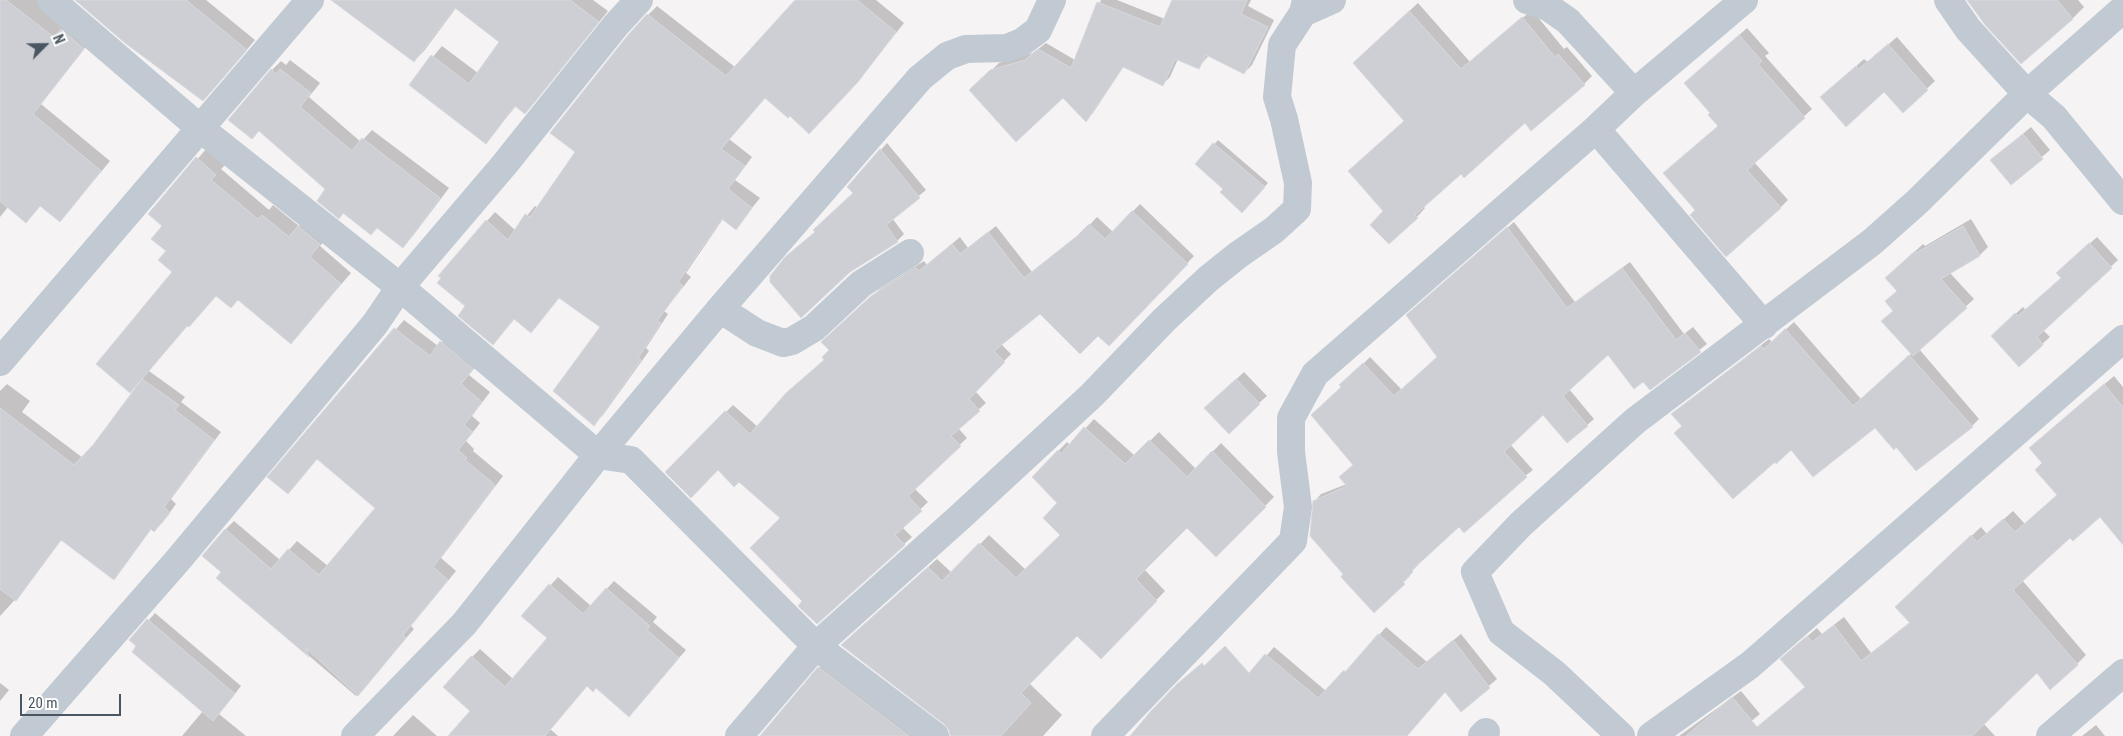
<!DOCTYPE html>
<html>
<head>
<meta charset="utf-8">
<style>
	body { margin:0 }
	#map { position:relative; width:2123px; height:736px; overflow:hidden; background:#f5f3f3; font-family:"Roboto Condensed",sans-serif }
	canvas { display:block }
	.north { position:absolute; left:20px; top:20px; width:50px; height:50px; -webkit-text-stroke:4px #fff; paint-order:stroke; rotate:67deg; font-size:14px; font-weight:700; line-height:20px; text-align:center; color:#4a5661 }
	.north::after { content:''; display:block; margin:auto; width:18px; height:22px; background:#4a5661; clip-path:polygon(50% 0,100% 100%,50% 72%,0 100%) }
	.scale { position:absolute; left:20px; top:694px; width:101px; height:22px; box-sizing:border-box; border:2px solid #4a5661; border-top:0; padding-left:6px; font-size:15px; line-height:18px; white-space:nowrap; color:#4a5661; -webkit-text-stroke:4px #fff; paint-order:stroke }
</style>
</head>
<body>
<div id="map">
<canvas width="2123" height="736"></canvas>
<div class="north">N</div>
<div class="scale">20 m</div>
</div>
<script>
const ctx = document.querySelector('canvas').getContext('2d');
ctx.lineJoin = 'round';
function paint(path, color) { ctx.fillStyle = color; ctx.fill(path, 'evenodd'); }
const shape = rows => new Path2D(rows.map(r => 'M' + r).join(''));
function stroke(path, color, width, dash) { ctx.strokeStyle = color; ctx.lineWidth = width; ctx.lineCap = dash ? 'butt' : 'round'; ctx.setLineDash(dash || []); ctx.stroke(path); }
paint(shape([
	[0,0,48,0,92,39,41,104,110,161,69,211,41,205,26,222,8,207,0,217],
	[77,0,206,0,255,40,212,91],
	[362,0,593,0,608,11,535,102,525,112,516,106,486,142,410,84,442,46,478,73,501,42,456,8,424,51,414,61],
	[797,0,876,0,904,23,866,71,818,123,790,114,766,97,729,139,752,157,735,180,760,198,736,228,723,219,686,273,691,277,664,311,668,314,646,348,649,351,603,415,594,424,602,327,560,297,515,318,501,335,487,221,495,212,515,230,535,206,538,208,577,152,648,15,657,6,735,67],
	[1101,0,1117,0,1165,19,1173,0,1251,0,1248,6,1274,20,1252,65,1244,73,1209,55,1199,67,1178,59,1170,77,1163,84,1124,66,1093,113,1086,120,1063,96,971,90,999,63,1033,53,1046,43,1075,60],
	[1967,0,2078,0,2084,7,2072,19],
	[1418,3,1470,62,1532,10,1564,49,1567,47,1592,76,1584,84,1525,121,1423,206,1425,208,1417,217,1385,211,1405,121,1363,54],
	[1747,28,1769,53,1765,56,1812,109,1754,162,1788,200,1780,208,1697,210,1719,126,1694,76],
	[1897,37,1935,81,1903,111,1885,90,1830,90,1864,59,1868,62],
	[290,60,320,83,309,97,361,142,372,130,449,188,412,237,403,246,378,227,344,212,339,217,272,70,281,61,286,65],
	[2031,127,2050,150,2011,183,1992,160],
	[1218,140,1268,183,1242,211,1225,189,1197,164],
	[887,143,926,190,892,218,904,234,897,241,816,232,854,193,848,187],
	[207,148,226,164,221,169,269,210,273,205,299,226,309,216,330,233,320,246,351,273,291,342,239,299,217,295,199,315,189,326,188,325,149,371,185,397,181,402,221,432,171,499,176,504,162,523,152,528,114,578,62,539,23,591,0,616,0,391,7,384,30,401,22,412,83,458,94,446,141,382,140,381,130,391,174,272,167,251,164,226,150,214],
	[1140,204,1194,256,1109,345,1098,334,1040,312,1001,344,1011,354,975,391,986,403,958,428,967,438,914,488,928,502,902,527,912,537,817,623,804,601,782,518,739,480,718,469,666,472,733,405,758,427,826,359,830,350,830,334,880,289,924,261,927,265,960,237,968,248,996,226,1032,272,1084,231,1097,217,1113,232],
	[1971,219,1988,247,1980,255,1950,273,1974,299,1919,349,1979,419,1972,426,1875,426,1792,448,1683,426,1672,414,1769,339,1772,342,1794,322,1861,399,1912,353,1894,310,1898,290,1895,270,1923,244,1925,246],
	[1514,222,1575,302,1630,262,1684,334,1693,327,1707,344,1650,388,1643,380,1608,353,1569,389,1594,419,1587,425,1544,414,1510,444,1533,470,1459,525,1418,563,1419,564,1409,574,1410,576,1374,612,1344,574,1314,502,1321,494,1347,484,1354,465,1312,415,1342,387,1341,386,1370,357,1402,390,1439,357,1415,308],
	[2097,237,2118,260,2043,330,2050,337,2019,365,1999,329,2023,307,2026,310,2062,278,2065,266],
	[404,320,438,346,450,334,481,360,469,375,490,392,472,416,480,423,466,441,474,449,473,451,503,476,441,558,456,571,411,626,414,629,356,696,218,578,223,572,225,530,234,521,280,560,297,541,328,566,376,508,318,458,269,477],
	[1244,372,1267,396,1259,403,1214,400],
	[2114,376,2123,387,2123,543,2100,515,2070,537,2022,580,2086,655,2077,664,2037,672,1984,724,1995,736,1781,736,1831,673,1791,650,1817,628,1822,634,1844,617,1871,653,1910,622,1906,598,1981,527,1987,534,2013,511,2025,524,2058,494,2044,463,2040,439],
	[1094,419,1135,456,1159,432,1196,469,1221,443,1274,497,1216,555,1187,526,1144,569,1165,591,1101,658,1077,634,1029,683,1062,715,1043,736,952,736,950,729,851,636,937,559,952,573,989,535,1026,570,1062,535,1059,503,1033,477,1067,442,1070,445],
	[558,577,591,606,614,581,657,617,653,622,686,650,636,707,596,687,588,685,550,729,558,736,450,736,471,711,472,657,480,649,513,679,548,638,523,616],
	[155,613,241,686,219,714,246,736,182,736,203,711,131,640],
	[1386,627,1427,662,1461,634,1497,679,1461,710,1446,690,1407,736,1312,736,1249,676,1274,647,1326,691,1353,665],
	[828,659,930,736,780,736,819,668],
	[0,683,9,690,0,701],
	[1741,691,1760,714,1733,736,1679,736],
	[413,715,437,736,393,736],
	[2096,725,2105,736,2082,736]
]), '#0003');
const building = shape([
	[0,0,6,0,55,38,61,29,84,49,33,114,101,171,60,222,40,206,26,223,0,201,0,0],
	[75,0,186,0,247,50,203,101,125,43,75,0],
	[331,0,570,0,599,22,525,114,515,106,486,144,409,85,431,55,469,84,499,42,455,8,414,62,331,0],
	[795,0,857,0,896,32,858,82,809,134,790,116,788,118,765,98,721,149,745,166,728,189,752,208,736,230,722,219,678,282,683,286,657,321,661,323,638,358,641,360,594,426,553,391,600,327,559,298,531,333,514,319,493,345,458,316,465,306,437,283,441,278,438,276,486,220,508,240,525,214,530,217,575,152,550,133,628,35,647,14,726,76,795,0],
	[1172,0,1247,0,1241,14,1268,27,1244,74,1206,55,1199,69,1175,59,1163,86,1123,67,1086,122,1063,98,1016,142,969,90,990,70,1025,60,1038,49,1071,68,1097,2,1160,27,1172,0],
	[1967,0,2057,0,2073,19,2021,64,1986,26,1967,0],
	[1409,11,1461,69,1522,17,1555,57,1558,54,1585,85,1531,131,1525,123,1464,178,1461,174,1415,215,1418,218,1389,244,1370,225,1383,211,1348,171,1404,121,1353,63,1409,11],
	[1739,35,1762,61,1758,64,1805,118,1747,170,1781,208,1726,257,1690,215,1695,210,1663,173,1718,126,1708,115,1710,113,1684,83,1739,35],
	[1888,44,1928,90,1903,113,1884,92,1846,127,1820,97,1856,66,1859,69,1888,44],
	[271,69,276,74,280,69,311,93,300,107,352,151,362,138,440,198,403,248,377,228,371,235,343,213,339,219,317,201,325,189,259,131,252,139,228,120,271,69],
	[2023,134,2043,159,2011,185,1990,160,2023,134],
	[1213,143,1265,187,1242,213,1220,192,1223,189,1195,164,1213,143],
	[880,149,920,198,886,225,898,242,850,272,801,318,770,282,770,276,785,257,815,232,813,230,853,193,847,187,880,149],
	[196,157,216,175,211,180,258,219,262,215,289,237,298,226,320,244,310,257,341,284,291,344,238,300,231,308,216,296,189,327,187,326,130,393,96,364,172,272,158,260,166,251,151,239,162,226,148,214,196,157],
	[1132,211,1188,264,1109,346,1098,336,1080,354,1040,314,994,351,1005,362,969,399,980,411,951,436,961,446,908,496,922,511,895,535,905,545,817,624,798,606,802,601,750,548,780,518,739,482,734,487,718,470,691,498,665,472,725,411,750,434,786,393,824,360,822,357,829,350,821,342,871,296,916,268,919,271,952,244,960,254,988,232,1024,278,1077,236,1089,224,1105,239,1132,211],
	[1963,226,1980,256,1941,279,1967,308,1913,356,1881,321,1893,311,1885,301,1897,291,1885,278,1915,251,1916,253,1963,226],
	[1507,227,1567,308,1622,268,1676,340,1685,333,1701,352,1650,390,1643,382,1634,389,1608,355,1563,396,1588,426,1567,443,1543,415,1504,452,1527,477,1464,533,1459,527,1412,570,1413,572,1403,582,1405,584,1374,613,1341,577,1343,574,1310,536,1313,501,1347,486,1339,477,1353,465,1311,415,1341,387,1339,385,1363,363,1394,396,1437,357,1406,315,1507,227],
	[2089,243,2112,268,2037,337,2043,345,2019,367,1991,336,2015,313,2018,316,2061,278,2056,273,2089,243],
	[394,328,430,356,440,341,473,369,461,384,482,402,464,425,473,432,458,450,467,458,465,460,495,485,433,567,448,580,403,635,406,638,358,696,306,648,309,657,216,578,221,572,202,556,225,529,271,569,288,549,319,575,375,508,317,459,288,494,267,477,394,328],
	[1785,329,1853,406,1909,355,1973,427,1916,471,1896,447,1894,450,1875,428,1813,477,1791,450,1776,464,1775,462,1733,499,1674,433,1682,426,1671,414,1761,346,1764,349,1785,329],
	[142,379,179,405,175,410,214,440,164,507,170,513,154,532,151,529,114,580,61,540,16,601,0,589,0,408,74,465,93,445,142,379],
	[1236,379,1260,404,1229,434,1204,408,1236,379],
	[2104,384,2123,407,2123,545,2100,517,2073,541,2070,538,2013,590,2078,665,2050,690,2037,673,1972,736,1686,736,1732,697,1757,727,1805,687,1780,659,1807,636,1812,642,1834,625,1861,661,1910,623,1895,607,1971,535,1977,542,2003,519,2015,532,2057,495,2035,470,2042,463,2029,448,2104,384],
	[1084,427,1125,464,1149,440,1187,477,1212,451,1266,507,1216,557,1187,528,1136,579,1157,601,1101,659,1077,636,1021,693,1031,703,1001,736,950,736,949,730,944,724,841,645,928,567,942,581,979,543,1016,578,1060,535,1043,518,1057,503,1032,477,1058,450,1061,454,1084,427],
	[549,584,583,614,606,588,650,626,647,630,679,658,629,717,596,688,593,692,587,686,545,736,448,736,470,711,443,687,471,656,505,687,547,638,521,616,549,584],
	[147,619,235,694,213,721,132,652,136,646,129,640,147,619],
	[1378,634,1418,669,1453,640,1490,688,1461,712,1445,692,1407,736,1130,736,1151,711,1177,684,1202,663,1204,666,1225,646,1249,673,1265,654,1318,698,1344,670,1345,672,1378,634],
	[818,667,909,736,760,736,818,667]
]);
paint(building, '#cdcfd5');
stroke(building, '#d7d9de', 1);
stroke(shape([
	[51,0,201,129,400,287,598,455,631,460,816,646,935,736],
	[1527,0,1548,7,1568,21,1634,93],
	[1948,0,1968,29,2027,94,2054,117,2123,201],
	[1303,13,1332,0],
	[1596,129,1764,325],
	[720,309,757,333,783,343,792,341,814,328,861,284,910,253],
	[0,362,310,0],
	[24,736,178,560,375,324,400,287,504,165,616,25,639,0],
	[355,736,464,624,598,455,720,309,920,78,947,56,966,49,1007,48,1022,42,1038,30,1052,0],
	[739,736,816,646,960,517,1092,395,1164,320,1208,279,1238,255,1274,230,1297,209,1298,183,1284,119,1277,97,1282,45,1303,13,1306,0],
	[1105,736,1293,541,1298,507,1291,452,1291,418,1315,374,1596,129,1634,93,1744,0],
	[1482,736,1486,732],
	[1621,736,1554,673,1501,632,1475,572,1521,524,1635,421,1872,242,1917,202,2027,94,2123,9],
	[1651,736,1750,665,2123,339],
	[2050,736,2123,673]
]), '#c1cad2', 28);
</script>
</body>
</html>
